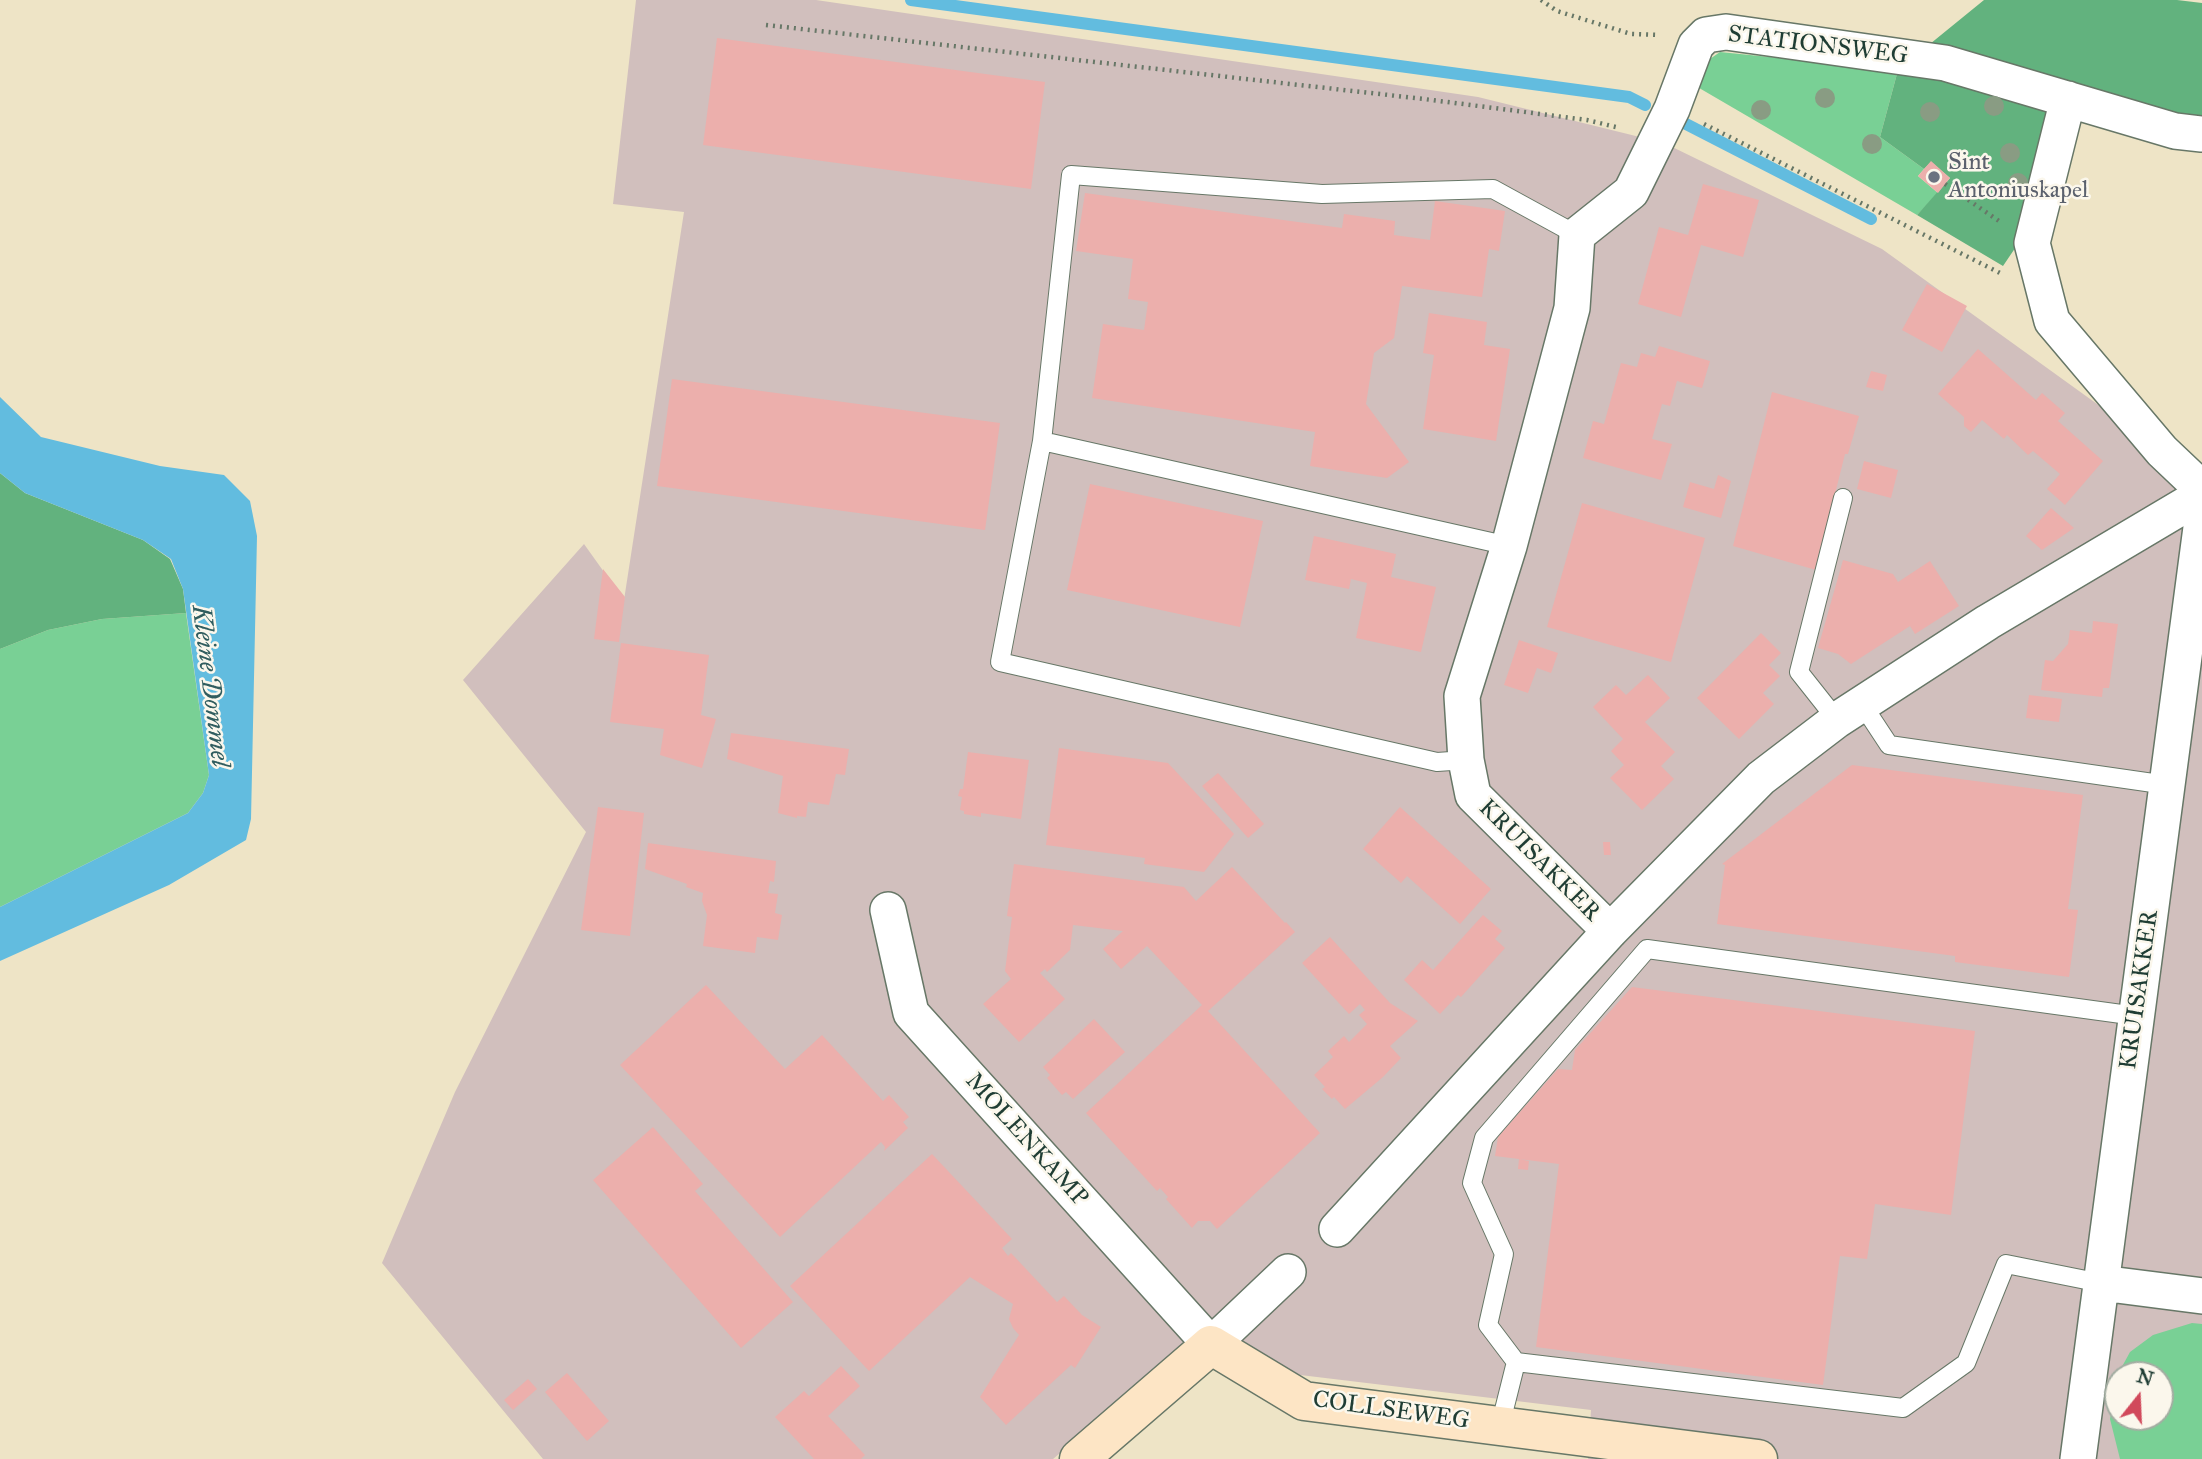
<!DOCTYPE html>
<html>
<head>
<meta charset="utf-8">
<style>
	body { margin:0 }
	#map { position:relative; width:2202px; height:1459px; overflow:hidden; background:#eee4c6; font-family:"IM FELL Great Primer",serif }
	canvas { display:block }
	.north { position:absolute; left:2104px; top:1361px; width:70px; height:70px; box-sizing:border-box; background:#fbf7ec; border:2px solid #a3ada2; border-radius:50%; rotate:18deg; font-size:19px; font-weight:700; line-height:28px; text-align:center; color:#1f3d34 }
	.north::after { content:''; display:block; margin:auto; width:24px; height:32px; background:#d1495b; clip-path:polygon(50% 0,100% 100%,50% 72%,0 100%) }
</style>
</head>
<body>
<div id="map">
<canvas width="2202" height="1459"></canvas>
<div class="north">N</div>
</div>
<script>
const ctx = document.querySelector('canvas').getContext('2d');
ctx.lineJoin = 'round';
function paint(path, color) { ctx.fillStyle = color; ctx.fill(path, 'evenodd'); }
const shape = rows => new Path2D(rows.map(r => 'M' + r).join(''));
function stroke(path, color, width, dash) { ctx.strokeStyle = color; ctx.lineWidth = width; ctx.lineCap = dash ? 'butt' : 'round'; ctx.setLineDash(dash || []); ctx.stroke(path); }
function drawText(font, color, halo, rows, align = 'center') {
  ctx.font = font + ' "IM FELL Great Primer",serif'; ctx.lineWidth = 5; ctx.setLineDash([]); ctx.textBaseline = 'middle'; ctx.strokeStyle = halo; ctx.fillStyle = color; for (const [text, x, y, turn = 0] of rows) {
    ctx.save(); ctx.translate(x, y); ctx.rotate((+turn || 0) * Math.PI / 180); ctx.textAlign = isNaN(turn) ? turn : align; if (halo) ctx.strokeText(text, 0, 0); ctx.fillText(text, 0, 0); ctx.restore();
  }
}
paint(shape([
	[636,0,816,0,1478,97,1664,143,1882,249,2190,471,2202,467,2202,1459,1588,1459,1591,1410,1292,1374,1208,1329,1053,1459,543,1459,382,1263,455,1092,586,832,463,680,584,544,624,600,684,212,613,204],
	[2118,1375,2160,1375,2160,1417,2118,1417]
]), '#d1bfbd');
paint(shape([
	[1720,52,1898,70,1880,137,1924,169,1918,176,1938,193,1917,215,1694,85,1707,61],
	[186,613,209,775,203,793,188,813,0,907,0,649,48,630,102,619],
	[2192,1323,2202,1324,2202,1459,2120,1459,2110,1419,2118,1374,2130,1352,2153,1335],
	[2118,1375,2160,1375,2160,1417,2118,1417]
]), '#79d095');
paint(shape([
	[1984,0,2177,0,2202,3,2202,126,2068,93,2028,229,2003,266,1917,215,1950,178,1931,162,1924,169,1880,137,1898,70],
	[0,473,25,493,143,540,170,559,183,589,186,613,102,619,48,630,0,649]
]), '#62b27e');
paint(shape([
	[0,397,41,437,160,466,224,475,250,501,257,536,251,819,246,840,169,885,0,961,0,907,188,813,203,793,209,775,183,589,171,559,143,540,25,493,0,473]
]), '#62bcdf');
stroke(shape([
	[911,0,1629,97,1645,105],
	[1686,124,1871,219]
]), '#62bcdf', 12);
paint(shape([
	[717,38,1045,82,1031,189,703,145],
	[1931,161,1950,178,1938,193,1918,176],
	[1703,184,1759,200,1743,257,1701,245,1681,317,1638,304,1659,227,1688,235],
	[1085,193,1342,228,1344,214,1395,221,1394,235,1430,240,1435,201,1505,211,1499,251,1489,249,1482,297,1402,286,1394,338,1374,353,1366,404,1409,462,1387,478,1310,466,1315,432,1092,398,1103,324,1144,330,1148,302,1128,299,1133,259,1076,251],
	[1927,284,1967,306,1942,352,1902,330],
	[1429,313,1487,322,1484,345,1510,349,1496,441,1423,429,1434,355,1423,353],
	[1659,346,1710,361,1702,388,1677,381,1670,406,1662,404,1652,439,1672,444,1661,480,1583,458,1593,421,1604,424,1621,363,1637,367,1641,353,1655,357],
	[1978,349,2036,400,2042,393,2065,413,2058,421,2103,461,2065,505,2047,489,2060,474,2033,451,2028,455,2007,435,2004,439,1982,420,1971,432,1964,426,1964,417,1938,394],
	[1871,371,1887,375,1883,391,1866,387],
	[672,379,1000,423,985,530,657,486],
	[1772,392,1859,416,1848,454,1845,454,1816,570,1733,546],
	[1864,461,1898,470,1891,498,1857,489],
	[1718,475,1731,481,1721,518,1683,507,1690,482,1714,489],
	[1090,484,1263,521,1240,627,1067,590],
	[1582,503,1705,538,1671,662,1547,627],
	[2051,508,2074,528,2042,550,2026,536],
	[1314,536,1396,554,1391,577,1436,587,1421,652,1356,638,1367,583,1351,579,1349,589,1305,580],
	[1843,560,1893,574,1898,582,1930,561,1959,606,1915,634,1910,626,1851,664,1838,654,1818,648],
	[603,569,625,597,619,642,594,639],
	[2093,621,2118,624,2109,688,2103,688,2102,697,2041,690,2045,660,2053,661,2068,644,2070,630,2092,633],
	[1761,633,1781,653,1769,665,1780,676,1763,693,1774,704,1739,739,1697,698],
	[1519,640,1558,653,1551,673,1537,668,1528,693,1504,685],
	[621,643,709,655,701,715,716,719,702,768,660,755,664,729,610,722],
	[1648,675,1670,698,1645,722,1675,752,1661,766,1674,779,1642,810,1610,778,1624,765,1611,751,1623,739,1593,707,1616,685,1626,695],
	[2029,695,2062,699,2059,722,2026,718],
	[731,733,849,749,845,775,836,774,829,805,808,802,806,817,797,816,797,818,778,813,783,776,727,759],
	[1059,748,1168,763,1234,834,1204,872,1144,864,1145,858,1046,845],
	[968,752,1029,760,1021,819,981,813,981,817,964,814,964,811,960,810,962,797,958,796,960,789,963,789],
	[1852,765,2083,795,2068,909,2078,910,2069,977,1955,962,1955,956,1717,924,1725,865,1722,864],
	[1218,773,1264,824,1248,838,1202,786],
	[598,807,644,813,630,936,581,930],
	[1400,807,1491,889,1460,924,1407,876,1401,883,1363,849],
	[1603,842,1610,842,1611,855,1604,855],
	[648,843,776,861,774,882,770,881,768,893,778,894,775,913,782,915,778,940,757,937,755,953,703,946,707,915,702,901,703,893,686,887,687,884,645,869],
	[1014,864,1184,887,1196,901,1232,867,1285,923,1286,922,1295,932,1208,1011,1320,1133,1217,1229,1210,1221,1198,1221,1192,1228,1166,1199,1168,1197,1160,1188,1157,1191,1086,1113,1202,1005,1147,946,1121,969,1103,949,1123,931,1073,925,1070,950,1047,972,1045,969,1040,973,1065,999,1019,1042,983,1004,1011,979,1005,971,1012,917,1007,916],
	[1483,915,1502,931,1495,939,1505,948,1461,997,1458,995,1440,1014,1404,980,1422,960,1433,970],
	[1330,937,1390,1003,1418,1021,1390,1046,1401,1058,1383,1077,1345,1109,1334,1097,1332,1099,1322,1089,1325,1087,1314,1075,1333,1057,1328,1051,1344,1036,1349,1042,1367,1024,1359,1015,1365,1010,1360,1004,1349,1014,1302,963],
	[706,985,785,1069,822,1035,883,1101,889,1095,909,1117,903,1122,908,1128,884,1151,885,1147,881,1142,780,1237,620,1065],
	[1632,987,1975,1031,1951,1215,1875,1204,1867,1259,1840,1256,1823,1385,1536,1347,1559,1164,1495,1156,1498,1137,1558,1069,1572,1070,1575,1050],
	[1094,1019,1125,1052,1073,1099,1066,1092,1062,1095,1047,1078,1050,1075,1043,1067],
	[653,1127,703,1184,695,1191,793,1302,741,1348,593,1180],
	[932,1154,1012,1239,1002,1248,1008,1256,1011,1253,1057,1302,1064,1296,1082,1315,1101,1327,1075,1368,1071,1365,1006,1425,980,1397,1019,1335,1013,1328,1009,1319,1013,1304,970,1277,869,1371,790,1286],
	[1519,1159,1529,1161,1528,1170,1518,1169],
	[841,1366,860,1386,828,1416,865,1455,861,1459,814,1459,775,1417,804,1391,809,1396],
	[567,1373,609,1421,587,1441,545,1392],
	[528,1379,537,1389,513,1410,504,1400]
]), '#ecafac');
const lane = shape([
	[1042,441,1509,546],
	[1862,704,1889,745,2167,785],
	[1837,720,1799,672,1843,498],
	[1466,760,1437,762,1000,662,1042,441,1071,175,1322,194,1493,189,1577,235],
	[1516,1362,1903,1408,1966,1363,2006,1264,2101,1283],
	[1500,1426,1516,1362,1488,1325,1504,1254,1472,1183,1484,1138,1647,949,2136,1016]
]);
const street = shape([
	[2068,99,2032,243,2052,321,2162,451,2202,489],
	[888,910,911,1013,1211,1345,1288,1272],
	[1610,931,1473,795,1466,760,1462,696,1509,546,1572,308,1577,235,1631,192,1672,109,1696,45,1706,35,1726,32,1945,63,2175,131,2202,134],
	[1337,1229,1610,931,1761,778,1837,720,1988,622,2202,495],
	[2101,1283,2202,1296],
	[2078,1459,2202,520]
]);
const secondary = shape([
	[1079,1459,1211,1345,1304,1401,1758,1459]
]);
stroke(lane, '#677767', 20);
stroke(street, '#677767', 38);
stroke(secondary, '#677767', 41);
stroke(shape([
	[1541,0,1557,11,1631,34,1659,35],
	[766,25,1424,99,1587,120,1620,128],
	[1704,124,2000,273],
	[1945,184,1999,221]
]), '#677767', 4.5, [2, 5]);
stroke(lane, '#fff', 18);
stroke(street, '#fff', 35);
stroke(secondary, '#fde5c5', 38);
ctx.fillStyle = '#899c83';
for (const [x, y] of [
	[1825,98],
	[1994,106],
	[1761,110],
	[1930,112],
	[1872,144],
	[2010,153],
	[2018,183]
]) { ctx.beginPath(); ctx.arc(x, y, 10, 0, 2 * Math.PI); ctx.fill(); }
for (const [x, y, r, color] of [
	[1934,177,7,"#6b7280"]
]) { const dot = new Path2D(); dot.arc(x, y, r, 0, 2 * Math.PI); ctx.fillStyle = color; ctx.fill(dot); stroke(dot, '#fbf7ec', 2.5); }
drawText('24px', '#1f3d34', '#fbf7ec', [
	["STATIONSWEG",1818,46,7],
	["KRUISAKKER",1539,861,45],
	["KRUISAKKER",2140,990,-82],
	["MOLENKAMP",1026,1140,48],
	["COLLSEWEG",1391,1411,8]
]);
drawText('24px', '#5b616d', '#fbf7ec', [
	["Sint",1948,163],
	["Antoniuskapel",1948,191]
], 'left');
drawText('italic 26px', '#305d5f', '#fbf7ec', [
	["Kleine Dommel",209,686,83]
]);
</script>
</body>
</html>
